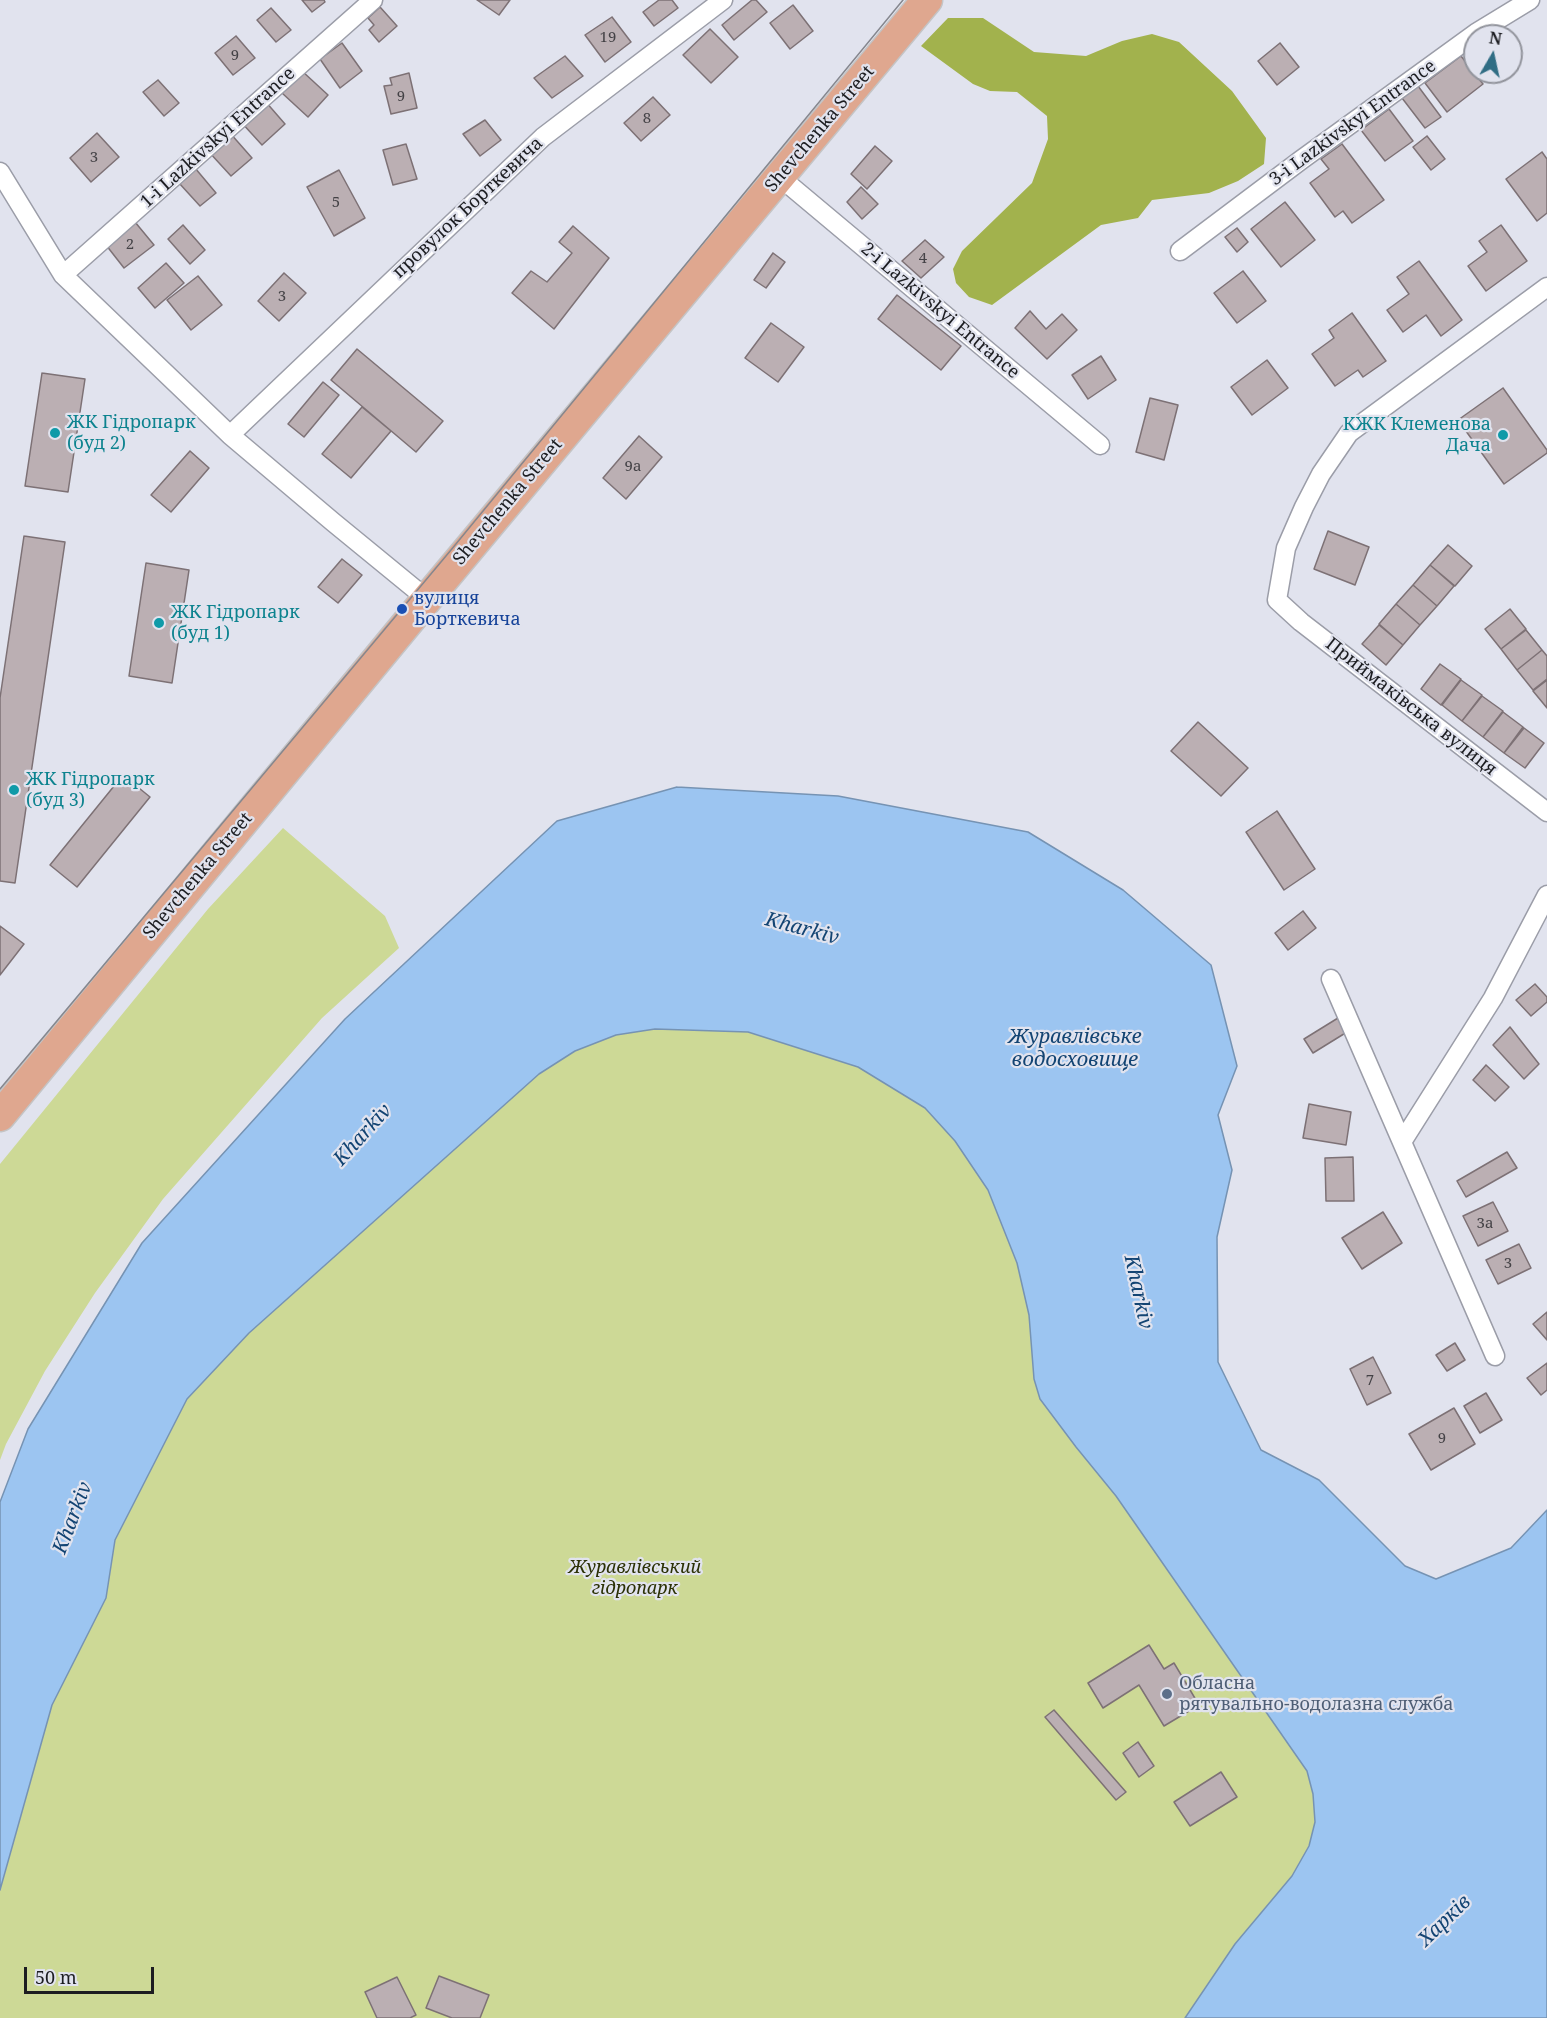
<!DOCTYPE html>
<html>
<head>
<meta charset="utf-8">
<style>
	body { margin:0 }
	#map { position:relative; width:1547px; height:2018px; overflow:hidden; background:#e1e3ee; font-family:"Noto Serif",serif }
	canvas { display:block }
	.north { position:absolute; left:1463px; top:24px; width:60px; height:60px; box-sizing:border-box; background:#e1e3ee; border:2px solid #92949c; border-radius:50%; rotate:9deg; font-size:16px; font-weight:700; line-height:24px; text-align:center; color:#1c1d21 }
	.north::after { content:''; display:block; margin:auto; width:21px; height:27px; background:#306d84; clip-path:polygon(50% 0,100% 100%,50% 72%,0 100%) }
	.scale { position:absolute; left:24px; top:1967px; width:130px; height:27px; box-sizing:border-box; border:3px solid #1c1d21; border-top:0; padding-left:8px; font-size:18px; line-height:21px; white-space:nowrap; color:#1c1d21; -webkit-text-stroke:4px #e1e3ee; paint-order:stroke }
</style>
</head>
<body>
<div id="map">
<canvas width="1547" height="2018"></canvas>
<div class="north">N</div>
<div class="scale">50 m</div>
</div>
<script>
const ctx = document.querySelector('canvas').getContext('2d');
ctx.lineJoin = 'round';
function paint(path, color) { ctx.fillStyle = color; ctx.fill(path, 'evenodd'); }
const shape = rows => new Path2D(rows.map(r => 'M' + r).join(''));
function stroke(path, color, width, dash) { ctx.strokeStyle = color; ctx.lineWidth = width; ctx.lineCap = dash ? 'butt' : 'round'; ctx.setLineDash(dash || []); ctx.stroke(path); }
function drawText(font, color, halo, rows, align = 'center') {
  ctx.font = font + ' "Noto Serif",serif'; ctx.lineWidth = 4.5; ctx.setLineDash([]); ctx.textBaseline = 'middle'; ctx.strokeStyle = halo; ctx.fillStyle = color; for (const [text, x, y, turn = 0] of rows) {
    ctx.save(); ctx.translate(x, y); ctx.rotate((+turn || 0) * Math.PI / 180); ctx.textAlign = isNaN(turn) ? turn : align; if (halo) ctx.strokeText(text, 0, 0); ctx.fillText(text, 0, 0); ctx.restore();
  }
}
paint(shape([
	[283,828,385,916,399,948,322,1018,163,1199,95,1293,45,1371,6,1444,0,1460,0,1164,208,909],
	[655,1029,748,1032,858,1067,925,1108,955,1141,988,1190,1017,1263,1029,1315,1040,1399,1076,1447,1116,1496,1307,1771,1313,1794,1315,1822,1309,1846,1292,1876,1235,1944,1185,2018,0,2018,0,1890,52,1705,106,1598,115,1540,187,1399,249,1333,539,1074,575,1051,616,1035]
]), '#cdd996');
paint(shape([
	[948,18,983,18,1034,52,1086,56,1122,41,1152,34,1179,42,1232,91,1266,138,1264,164,1238,181,1209,193,1152,200,1138,218,1101,225,992,305,969,297,956,283,953,269,962,251,1032,183,1048,139,1047,116,1017,92,990,91,973,84,921,46]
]), '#a2b24d');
const water = shape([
	[677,787,838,796,1028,832,1123,890,1211,965,1237,1066,1218,1115,1232,1170,1217,1237,1218,1362,1261,1450,1319,1480,1405,1566,1436,1579,1511,1548,1547,1510,1547,2018,1185,2018,1235,1944,1292,1876,1309,1846,1315,1822,1313,1794,1307,1771,1116,1496,1076,1447,1040,1399,1034,1379,1029,1315,1017,1263,988,1190,955,1141,925,1108,858,1067,748,1032,655,1029,616,1035,575,1051,539,1074,249,1333,187,1399,115,1540,106,1598,52,1705,0,1890,0,1502,28,1429,142,1243,345,1019,557,821,677,787]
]);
paint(water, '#9cc5f1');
stroke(water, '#7693b3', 1.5);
const building = shape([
	[302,0,324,0,325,2,312,12,302,0],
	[477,0,510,0,499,15,477,0],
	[659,0,672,0,678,8,654,26,643,12,659,0],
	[752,0,756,0,767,12,734,40,722,25,752,0],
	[793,5,813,31,790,49,770,23,793,5],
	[380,7,397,26,379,42,369,30,374,25,368,18,380,7],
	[271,8,291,30,276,42,257,20,271,8],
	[612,17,631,42,605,62,585,35,612,17],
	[710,29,738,57,711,83,683,55,710,29],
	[236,36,255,58,233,75,215,53,236,36],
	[342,43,362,71,340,88,320,59,342,43],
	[1280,43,1299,67,1277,85,1258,61,1280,43],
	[565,56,583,76,552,98,534,78,565,56],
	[1461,56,1483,84,1447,112,1425,83,1461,56],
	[302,71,328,95,308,117,282,93,302,71],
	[409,73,417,108,391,114,384,86,392,85,390,78,409,73],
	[158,80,179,103,164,116,143,92,158,80],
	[1418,86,1441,117,1425,128,1402,98,1418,86],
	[653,97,670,115,641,141,624,123,653,97],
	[265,101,285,124,262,145,241,122,265,101],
	[1389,109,1413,141,1385,161,1361,130,1389,109],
	[485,120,501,140,480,156,463,134,485,120],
	[97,133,119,157,91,182,70,158,97,133],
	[230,133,252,158,231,176,209,152,230,133],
	[1427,136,1445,159,1431,170,1413,147,1427,136],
	[406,144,417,179,393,185,383,150,406,144],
	[1342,144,1384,200,1352,223,1343,211,1335,217,1310,183,1329,169,1321,159,1342,144],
	[875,146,892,161,867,189,851,174,875,146],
	[1542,152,1547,159,1547,213,1537,221,1506,179,1542,152],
	[195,168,216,193,200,206,179,183,195,168],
	[339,170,365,218,334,236,307,187,339,170],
	[861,187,878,204,862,219,847,202,861,187],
	[1285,202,1315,240,1281,267,1251,229,1285,202],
	[135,222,154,245,124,268,106,245,135,222],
	[183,225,205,250,190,264,168,239,183,225],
	[1501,225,1527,261,1486,291,1468,266,1487,252,1479,241,1501,225],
	[573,226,609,258,554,329,512,293,531,271,547,282,572,253,559,242,573,226],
	[1237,228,1248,242,1237,252,1225,237,1237,228],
	[925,240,944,257,921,278,902,261,925,240],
	[773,253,785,262,766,288,754,280,773,253],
	[1419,261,1462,320,1441,336,1426,315,1403,332,1387,310,1409,294,1397,277,1419,261],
	[166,263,184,283,155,308,138,288,166,263],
	[1243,271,1266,301,1237,323,1214,293,1243,271],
	[284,273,306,293,279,321,258,301,284,273],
	[198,276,222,305,191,330,167,300,198,276],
	[897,295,961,346,941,370,878,319,897,295],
	[1030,311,1046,329,1062,314,1077,330,1047,359,1015,328,1030,311],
	[1352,313,1386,361,1363,377,1358,370,1335,386,1312,354,1334,338,1329,330,1352,313],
	[771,323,804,347,778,382,745,358,771,323],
	[357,349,443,421,416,452,331,380,357,349],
	[1101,356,1116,380,1088,399,1072,375,1101,356],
	[1267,360,1288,388,1252,415,1231,387,1267,360],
	[42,373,85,379,68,492,25,486,42,373],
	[323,382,339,395,304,437,288,424,323,382],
	[1503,388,1547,450,1547,453,1504,484,1458,420,1503,388],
	[1150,398,1178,405,1164,460,1136,452,1150,398],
	[362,407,391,431,351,478,322,454,362,407],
	[639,436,662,457,626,499,603,478,639,436],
	[190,451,209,468,171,512,151,495,190,451],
	[1328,531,1369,547,1355,585,1314,569,1328,531],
	[24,536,65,542,15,883,0,881,0,698,24,536],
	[1448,545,1472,566,1455,586,1430,565,1448,545],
	[342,559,362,575,338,603,318,587,342,559],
	[146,563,189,570,172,683,129,676,146,563],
	[1430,565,1454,586,1437,606,1413,585,1430,565],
	[1413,585,1437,606,1420,625,1396,604,1413,585],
	[1396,604,1420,625,1403,645,1379,624,1396,604],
	[1510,609,1526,629,1501,649,1485,629,1510,609],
	[1379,625,1403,645,1386,665,1362,644,1379,625],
	[1526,630,1542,650,1517,670,1501,649,1526,630],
	[1542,650,1547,656,1547,679,1533,690,1517,670,1542,650],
	[1440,664,1461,679,1441,705,1421,689,1440,664],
	[1461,680,1482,695,1462,721,1442,705,1461,680],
	[1547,680,1547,708,1533,691,1547,680],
	[1482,696,1503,711,1483,737,1462,721,1482,696],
	[1503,712,1523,727,1504,753,1483,737,1503,712],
	[1198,722,1248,768,1221,796,1171,751,1198,722],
	[1524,728,1544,743,1525,768,1504,753,1524,728],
	[123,775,150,797,77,887,50,865,123,775],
	[1277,811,1315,869,1284,890,1246,832,1277,811],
	[1303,911,1316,928,1288,950,1275,933,1303,911],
	[0,926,24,944,0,975,0,926],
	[1535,984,1547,997,1547,1002,1531,1016,1516,1000,1535,984],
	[1338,1018,1347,1032,1313,1053,1304,1039,1338,1018],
	[1510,1027,1539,1064,1524,1079,1493,1045,1510,1027],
	[1486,1065,1509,1087,1495,1101,1473,1080,1486,1065],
	[1309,1104,1351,1112,1346,1145,1303,1138,1309,1104],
	[1507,1152,1517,1168,1466,1197,1457,1181,1507,1152],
	[1353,1157,1354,1201,1326,1201,1325,1158,1353,1157],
	[1493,1202,1508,1231,1478,1246,1463,1216,1493,1202],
	[1383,1212,1402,1243,1362,1269,1342,1238,1383,1212],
	[1519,1244,1531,1268,1498,1284,1486,1260,1519,1244],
	[1547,1312,1547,1340,1533,1324,1547,1312],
	[1455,1343,1465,1360,1447,1371,1436,1355,1455,1343],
	[1373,1357,1391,1393,1367,1405,1350,1369,1373,1357],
	[1547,1363,1547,1390,1541,1395,1527,1378,1547,1363],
	[1486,1393,1502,1420,1480,1433,1464,1406,1486,1393],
	[1454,1408,1475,1444,1431,1470,1409,1434,1454,1408],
	[1149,1645,1164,1669,1174,1663,1199,1705,1164,1726,1139,1685,1103,1708,1088,1683,1149,1645],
	[1054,1710,1126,1792,1116,1800,1045,1717,1054,1710],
	[1138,1742,1154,1766,1139,1777,1123,1753,1138,1742],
	[1221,1772,1237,1797,1190,1826,1174,1802,1221,1772],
	[439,1976,489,1995,480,2018,452,2018,426,2008,439,1976],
	[397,1977,416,2015,410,2018,377,2018,365,1992,397,1977]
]);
paint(building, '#bbafb3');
stroke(building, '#7d7175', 1.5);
const street = shape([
	[0,172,63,275,230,435,333,522,427,599],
	[781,178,1100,445],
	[1180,251,1301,160,1476,33,1530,0],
	[63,275,373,0],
	[1547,287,1349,433,1321,474,1304,507,1286,548,1277,600,1301,622,1547,812],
	[230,435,543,137,723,0],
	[1331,979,1495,1356],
	[1402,1142,1493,998,1547,895]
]);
const primary = shape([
	[0,1116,427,599,927,0]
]);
stroke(street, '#9b9da8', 21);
stroke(primary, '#c4c4c5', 33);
stroke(street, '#fff', 18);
stroke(primary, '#dfa78f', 30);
stroke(shape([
	[0,1089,451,550,903,0]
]), '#85878e', 1.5);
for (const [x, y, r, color] of [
	[55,433,6,"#0f9aa8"],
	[1503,435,6,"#0f9aa8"],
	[402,609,6,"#1a4fb4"],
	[159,623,6,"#0f9aa8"],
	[14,790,6,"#0f9aa8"],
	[1167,1694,6,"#5c6f8a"]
]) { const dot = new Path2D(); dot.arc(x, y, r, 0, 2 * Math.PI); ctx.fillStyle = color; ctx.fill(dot); stroke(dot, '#e1e3ee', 2); }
drawText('15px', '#444246', null, [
	["19",608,38],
	["9",235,56],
	["9",401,97],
	["8",647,119],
	["3",94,158],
	["5",336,203],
	["2",130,245],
	["4",923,259],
	["3",282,297],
	["9а",633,467],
	["3а",1485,1224],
	["3",1508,1264],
	["7",1370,1381],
	["9",1442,1439]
]);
drawText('18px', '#1c1d21', '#e1e3ee', [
	["3-i Lazkivskyi Entrance",1353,123,-36],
	["Shevchenka Street",820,129,-50],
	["1-i Lazkivskyi Entrance",218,138,-42],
	["провулок Борткевича",468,208,-43],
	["2-i Lazkivskyi Entrance",940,311,40],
	["Shevchenka Street",508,502,-50],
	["Приймаківська вулиця",1411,707,38],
	["Shevchenka Street",198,876,-50]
]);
drawText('18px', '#0d838f', '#e1e3ee', [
	["ЖК Гідропарк",67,423],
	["(буд 2)",67,444],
	["КЖК Клеменова",1491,425,"right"],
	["Дача",1491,446,"right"],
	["ЖК Гідропарк",171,613],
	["(буд 1)",171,634],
	["ЖК Гідропарк",26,780],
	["(буд 3)",26,801]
], 'left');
drawText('18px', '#164399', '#e1e3ee', [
	["вулиця",414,599],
	["Борткевича",414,620]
], 'left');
drawText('italic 18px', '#2b3105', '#e1e3ee', [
	["Журавлівський",635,1568],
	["гідропарк",635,1589]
]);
drawText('18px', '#4e5e75', '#e1e3ee', [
	["Обласна",1179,1684],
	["рятувально-водолазна служба",1179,1705]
], 'left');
drawText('italic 20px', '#134473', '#e1e3ee', [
	["Kharkiv",802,929,15],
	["Журавлівське",1075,1037],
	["водосховище",1075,1060],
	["Kharkiv",363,1135,-48],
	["Kharkiv",1138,1292,78],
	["Kharkiv",73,1518,-69],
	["Харків",1445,1921,-44]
]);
</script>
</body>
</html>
